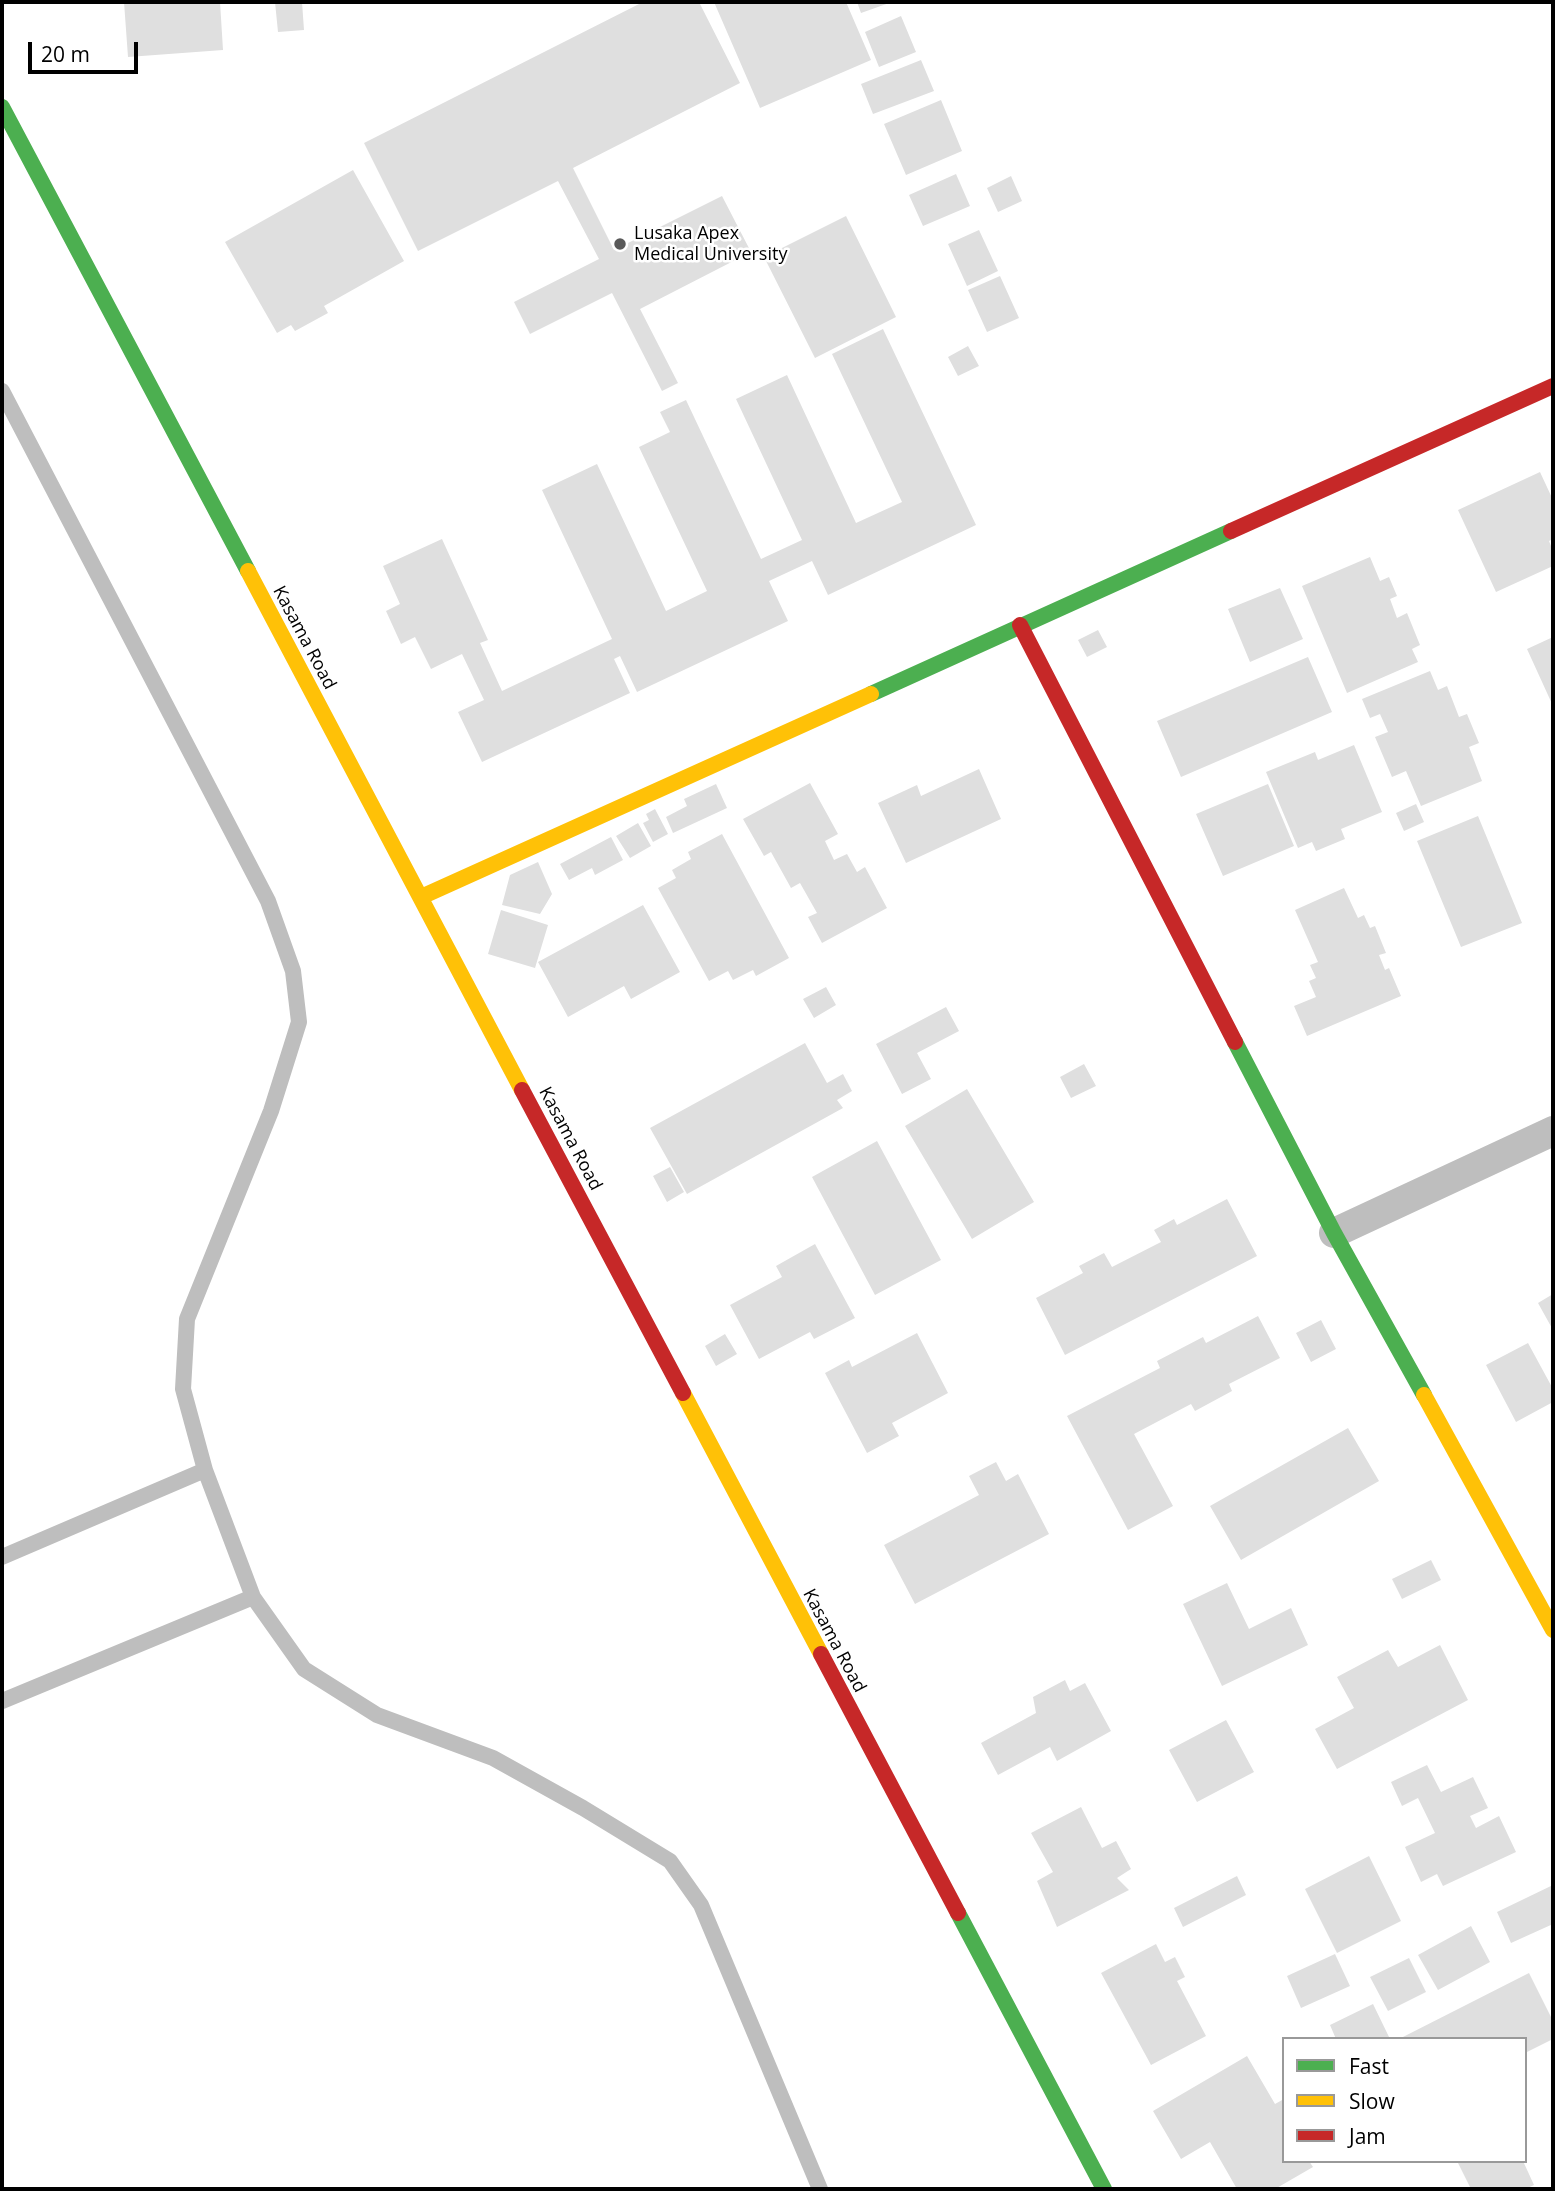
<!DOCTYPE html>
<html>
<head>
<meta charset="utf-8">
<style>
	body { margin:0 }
	#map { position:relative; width:1555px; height:2191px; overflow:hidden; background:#fff; font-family:"Open Sans",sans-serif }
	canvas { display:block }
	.frame { position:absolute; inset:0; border:4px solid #000; pointer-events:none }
	.legend { position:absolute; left:1282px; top:2037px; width:245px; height:126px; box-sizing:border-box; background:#fff; border:2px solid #999; margin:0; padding:9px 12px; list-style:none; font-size:21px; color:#000 }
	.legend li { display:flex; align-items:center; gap:14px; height:35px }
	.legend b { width:35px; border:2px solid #999 }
	.scale { position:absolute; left:28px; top:42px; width:110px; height:32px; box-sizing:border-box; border:4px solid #000; border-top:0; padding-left:9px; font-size:21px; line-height:24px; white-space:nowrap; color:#000; -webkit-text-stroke:5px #fff; paint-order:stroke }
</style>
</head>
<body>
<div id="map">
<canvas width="1555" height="2191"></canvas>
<div class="frame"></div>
<ul class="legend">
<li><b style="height:9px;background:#4caf50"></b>Fast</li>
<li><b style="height:9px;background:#ffc107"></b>Slow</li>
<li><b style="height:9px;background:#c62828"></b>Jam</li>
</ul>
<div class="scale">20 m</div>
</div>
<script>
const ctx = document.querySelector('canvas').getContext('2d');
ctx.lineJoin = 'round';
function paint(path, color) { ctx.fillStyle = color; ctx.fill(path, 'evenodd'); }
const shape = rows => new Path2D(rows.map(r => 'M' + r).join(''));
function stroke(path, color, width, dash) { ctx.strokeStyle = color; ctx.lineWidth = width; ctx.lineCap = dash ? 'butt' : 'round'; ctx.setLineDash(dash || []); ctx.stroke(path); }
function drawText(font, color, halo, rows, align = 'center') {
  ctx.font = font + ' "Open Sans",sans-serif'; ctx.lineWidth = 5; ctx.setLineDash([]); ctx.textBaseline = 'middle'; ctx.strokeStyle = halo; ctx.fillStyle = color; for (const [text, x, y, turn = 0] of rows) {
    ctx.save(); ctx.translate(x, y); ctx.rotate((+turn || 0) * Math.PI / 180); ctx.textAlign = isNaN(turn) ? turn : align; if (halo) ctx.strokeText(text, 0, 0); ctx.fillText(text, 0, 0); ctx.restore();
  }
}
paint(shape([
	[124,2,220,2,223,50,128,57],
	[275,2,302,2,304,30,278,32],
	[643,2,699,2,740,83,573,168,614,250,722,196,751,252,640,309,678,383,662,391,612,293,530,334,514,302,599,259,558,181,418,251,364,143],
	[714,2,846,2,871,60,760,108],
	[857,2,892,2,861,13],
	[901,16,916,52,879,67,865,32],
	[921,60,934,91,873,114,861,84],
	[941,100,962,151,906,175,884,124],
	[353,170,404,261,324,306,328,313,295,331,291,325,277,333,225,242],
	[956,174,970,206,923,226,909,195],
	[1011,176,1022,201,998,212,987,188],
	[846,216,896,317,815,358,764,257],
	[979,230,998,271,967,286,948,244],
	[1000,276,1019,318,987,332,968,290],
	[883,329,976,525,828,595,812,561,769,581,788,621,637,692,620,656,614,659,630,693,482,762,458,712,484,700,462,654,431,669,415,637,401,644,386,611,400,604,383,566,442,539,488,640,480,643,502,691,612,639,542,490,597,464,666,611,707,591,639,447,670,432,660,412,686,400,761,559,802,540,736,399,787,375,856,523,902,502,832,354],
	[968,346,979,366,958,376,948,357],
	[1540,472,1553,500,1553,539,1549,541,1553,551,1553,566,1496,592,1458,510],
	[1370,557,1380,581,1389,577,1397,596,1390,599,1397,618,1407,613,1420,645,1412,649,1418,662,1347,693,1302,586],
	[1280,588,1303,639,1250,662,1228,609],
	[1098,630,1107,647,1087,657,1078,640],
	[1553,637,1553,706,1527,649],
	[1308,657,1332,712,1181,777,1157,721],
	[1430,671,1438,690,1447,686,1459,717,1467,714,1479,743,1469,747,1482,781,1421,806,1406,771,1392,777,1375,737,1388,732,1380,714,1370,718,1362,699],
	[1354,745,1382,812,1341,829,1345,839,1316,851,1312,842,1298,848,1266,772,1315,752,1318,760],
	[979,769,1001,819,906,863,878,803,917,785,921,796],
	[810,783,838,834,825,841,834,860,847,854,857,872,865,867,887,908,822,943,808,917,817,913,800,883,791,888,771,852,764,856,743,819],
	[716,784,727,808,673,833,666,817,687,806,684,799],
	[1268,784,1294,846,1223,876,1196,814],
	[1416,804,1424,822,1404,831,1396,813],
	[655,809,668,834,653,842,643,823,649,820,646,814],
	[1478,816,1522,923,1461,947,1417,841],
	[638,823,651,846,630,858,616,836],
	[722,834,789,958,756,976,753,970,733,980,728,971,709,981,658,888,676,878,672,870,691,859,688,852],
	[611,837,623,860,595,875,592,868,569,880,560,864],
	[538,862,552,894,540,914,502,905,510,875],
	[1344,888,1358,918,1364,915,1370,928,1375,926,1386,953,1379,955,1385,970,1389,968,1401,996,1307,1036,1294,1006,1316,997,1309,981,1316,978,1310,965,1318,962,1295,910],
	[643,905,680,972,631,999,624,986,568,1017,538,962],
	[501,910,548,925,535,968,488,954],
	[826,987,836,1005,814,1018,803,999],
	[946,1007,959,1031,917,1053,931,1079,902,1094,876,1044],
	[805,1043,827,1083,843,1074,852,1091,837,1100,843,1108,687,1194,650,1128],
	[1084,1064,1096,1086,1071,1098,1060,1077],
	[967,1089,1034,1202,972,1239,905,1126],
	[877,1141,941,1260,875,1295,812,1177],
	[670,1167,684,1192,667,1202,653,1176],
	[1227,1199,1257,1256,1065,1355,1036,1298,1083,1273,1079,1266,1104,1253,1112,1267,1161,1242,1154,1230,1174,1219,1177,1225],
	[815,1244,855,1318,814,1339,810,1332,759,1359,730,1305,782,1277,776,1266],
	[1553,1294,1553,1330,1538,1303],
	[1258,1316,1280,1358,1229,1384,1232,1391,1195,1411,1191,1404,1134,1434,1173,1506,1128,1530,1067,1416,1160,1368,1157,1361,1203,1337,1206,1343],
	[1321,1320,1336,1349,1311,1362,1296,1333],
	[917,1333,948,1393,892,1423,899,1436,867,1453,825,1373,849,1360,852,1367],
	[725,1334,737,1354,716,1366,705,1346],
	[1528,1343,1553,1389,1553,1402,1516,1422,1486,1365],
	[1348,1428,1379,1481,1241,1560,1210,1506],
	[996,1462,1006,1481,1018,1474,1049,1534,915,1604,884,1545,979,1495,969,1476],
	[1431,1560,1441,1580,1402,1599,1392,1579],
	[1227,1583,1249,1629,1291,1608,1308,1645,1222,1686,1183,1604],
	[1440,1645,1468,1700,1337,1769,1315,1729,1354,1708,1337,1677,1388,1650,1398,1667],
	[1065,1680,1070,1691,1085,1683,1111,1731,1057,1761,1050,1747,998,1775,981,1743,1036,1713,1033,1697],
	[1226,1720,1254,1772,1197,1802,1169,1750],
	[1427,1765,1441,1792,1473,1777,1488,1808,1470,1816,1476,1828,1499,1816,1516,1852,1443,1886,1437,1874,1421,1882,1405,1847,1435,1833,1418,1798,1402,1806,1391,1782],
	[1081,1807,1102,1848,1116,1841,1131,1869,1117,1878,1129,1890,1057,1927,1037,1881,1053,1872,1031,1833],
	[1369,1856,1401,1921,1337,1953,1305,1889],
	[1237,1876,1246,1895,1183,1927,1174,1908],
	[1553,1885,1553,1924,1511,1943,1497,1912],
	[1471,1926,1490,1962,1438,1990,1418,1955],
	[1156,1944,1165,1962,1175,1957,1185,1977,1177,1981,1206,2036,1151,2065,1101,1973],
	[1335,1954,1350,1986,1301,2008,1287,1976],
	[1409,1958,1426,1992,1388,2011,1370,1977],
	[1529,1973,1553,2021,1553,2039,1525,2053,1525,2039,1399,2039],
	[1373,2004,1390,2039,1336,2039,1330,2025],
	[1247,2056,1275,2104,1284,2099,1284,2161,1309,2161,1313,2167,1275,2189,1237,2189,1210,2142,1181,2159,1153,2111],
	[1457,2161,1523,2161,1534,2185,1525,2189,1471,2189]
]), '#dfdfdf');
stroke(shape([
	[2,391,268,901,293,971,299,1022,271,1111,187,1319,183,1389,205,1470,253,1597,304,1669,377,1715,493,1758,583,1808,670,1861,701,1905,820,2189],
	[2,1557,205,1470],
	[2,1701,253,1597]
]), '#bebebe', 16);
stroke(shape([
	[1334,1233,1553,1131]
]), '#bebebe', 30);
stroke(shape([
	[2,107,248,571],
	[871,694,1231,531],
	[1235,1042,1334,1233,1424,1395],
	[958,1913,1104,2189]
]), '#4caf50', 16);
stroke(shape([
	[248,571,522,1090],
	[421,897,871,694],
	[683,1393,821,1654],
	[1424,1395,1553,1630]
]), '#ffc107', 16);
stroke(shape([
	[1231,531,1553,386],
	[1020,625,1235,1042],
	[522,1090,683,1393],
	[821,1654,958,1913]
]), '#c62828', 16);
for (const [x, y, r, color] of [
	[620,244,7,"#595959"]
]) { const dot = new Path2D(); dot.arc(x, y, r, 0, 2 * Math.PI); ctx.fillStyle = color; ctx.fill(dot); stroke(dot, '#fff', 2.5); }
drawText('18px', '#000', '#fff', [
	["Lusaka Apex",634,234],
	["Medical University",634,255]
], 'left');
drawText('18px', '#000', '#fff', [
	["Kasama Road",304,638,62],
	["Kasama Road",570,1139,62],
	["Kasama Road",834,1641,62]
]);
</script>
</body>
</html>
